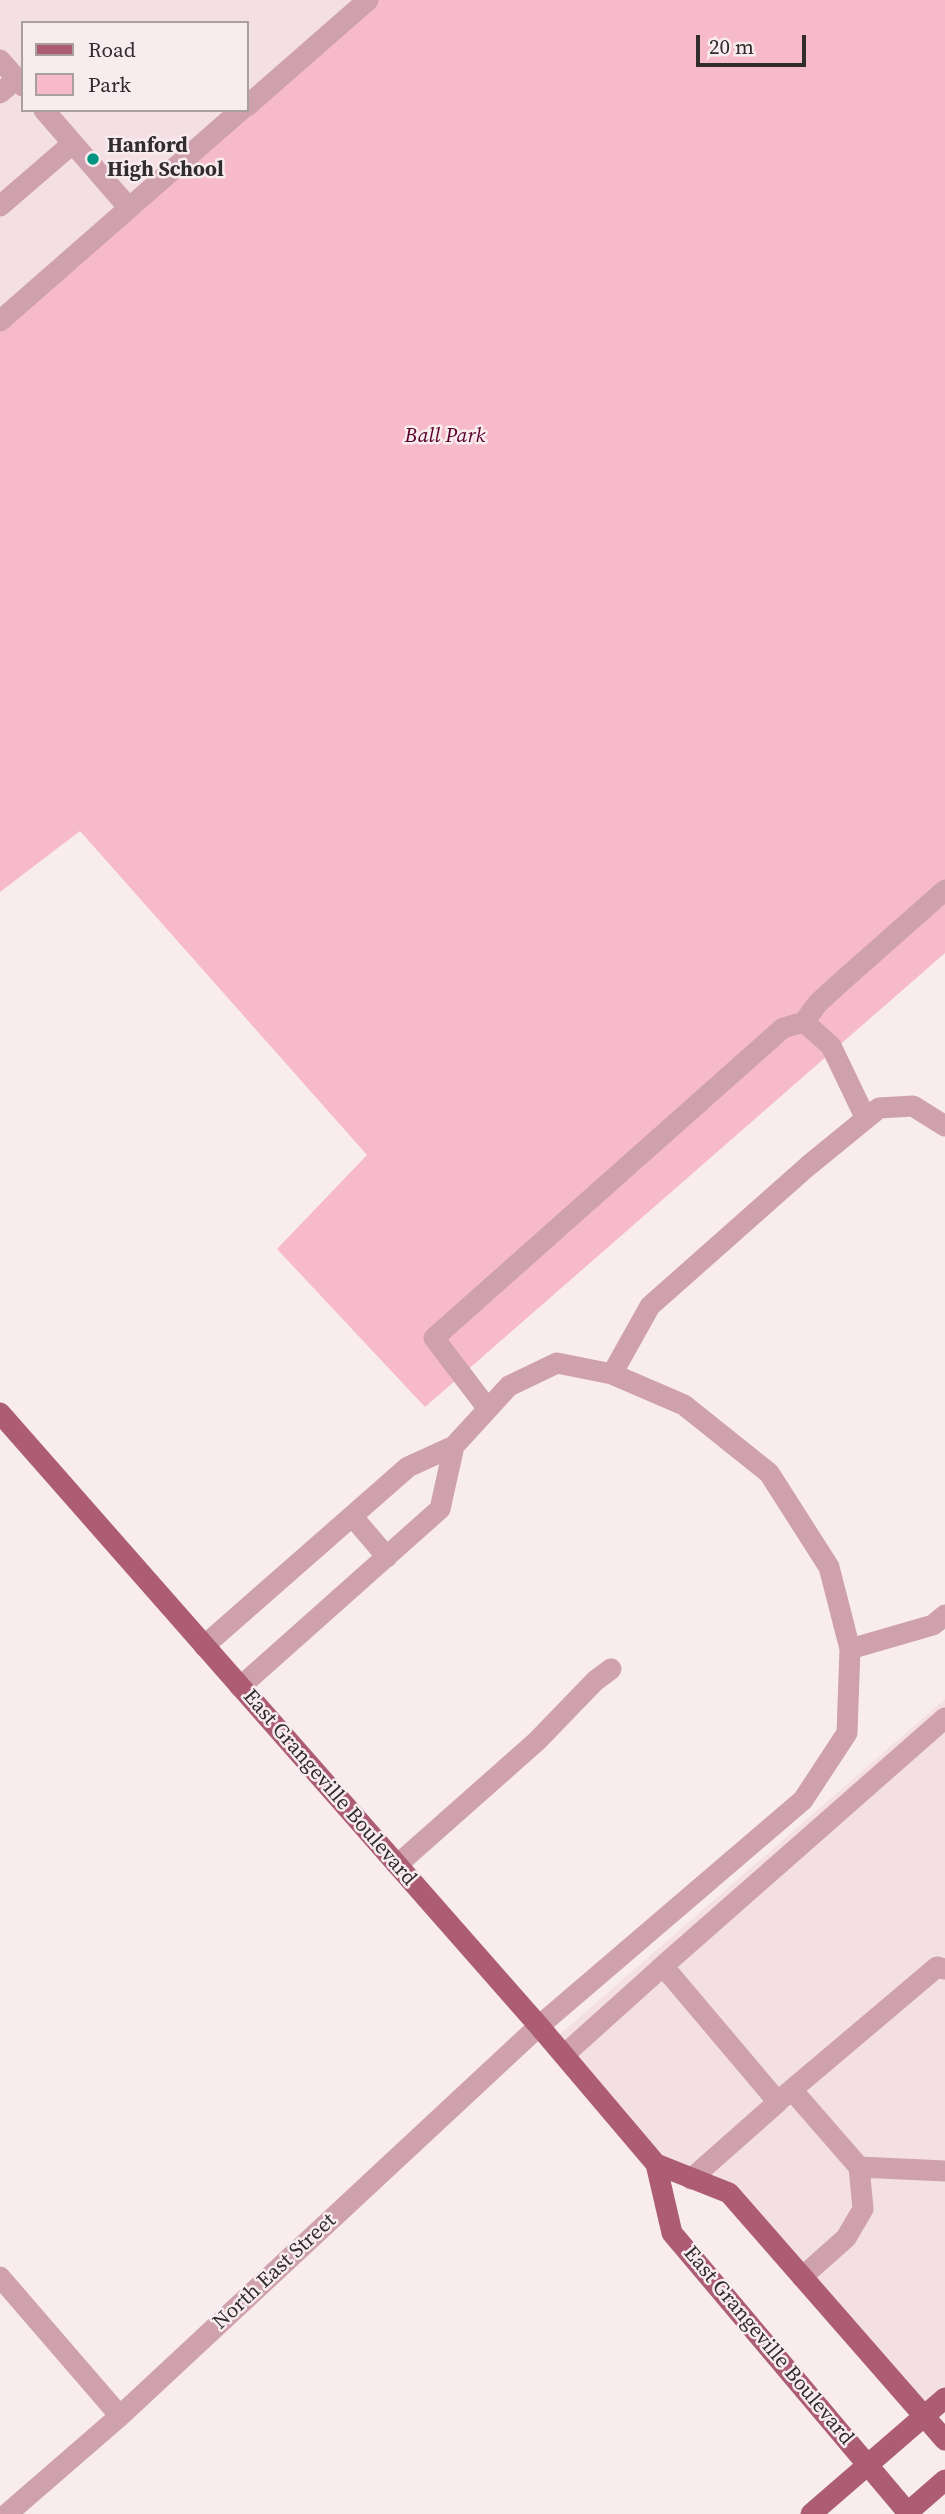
<!DOCTYPE html>
<html>
<head>
<meta charset="utf-8">
<style>
	body { margin:0 }
	#map { position:relative; width:945px; height:2514px; overflow:hidden; background:#f8ecef; font-family:"Source Serif 4",serif }
	canvas { display:block }
	.legend { position:absolute; left:21px; top:21px; width:228px; height:91px; box-sizing:border-box; background:#f8ecef; border:2px solid #a89fa1; margin:0; padding:9px 12px; list-style:none; font-size:21px; color:#312c2d }
	.legend li { display:flex; align-items:center; gap:14px; height:35px }
	.legend b { width:35px; border:2px solid #a89fa1 }
	.scale { position:absolute; left:696px; top:35px; width:110px; height:32px; box-sizing:border-box; border:4px solid #312c2d; border-top:0; padding-left:9px; font-size:21px; line-height:24px; white-space:nowrap; color:#312c2d; -webkit-text-stroke:5px #f8ecef; paint-order:stroke }
</style>
</head>
<body>
<div id="map">
<canvas width="945" height="2514"></canvas>
<ul class="legend">
<li><b style="height:9px;background:#ad5c75"></b>Road</li>
<li><b style="height:19px;background:#f7baca"></b>Park</li>
</ul>
<div class="scale">20 m</div>
</div>
<script>
const ctx = document.querySelector('canvas').getContext('2d');
ctx.lineJoin = 'round';
function paint(path, color) { ctx.fillStyle = color; ctx.fill(path, 'evenodd'); }
const shape = rows => new Path2D(rows.map(r => 'M' + r).join(''));
function stroke(path, color, width, dash) { ctx.strokeStyle = color; ctx.lineWidth = width; ctx.lineCap = dash ? 'butt' : 'round'; ctx.setLineDash(dash || []); ctx.stroke(path); }
function drawText(font, color, halo, rows, align = 'center') {
  ctx.font = font + ' "Source Serif 4",serif'; ctx.lineWidth = 5; ctx.setLineDash([]); ctx.textBaseline = 'middle'; ctx.strokeStyle = halo; ctx.fillStyle = color; for (const [text, x, y, turn = 0] of rows) {
    ctx.save(); ctx.translate(x, y); ctx.rotate((+turn || 0) * Math.PI / 180); ctx.textAlign = isNaN(turn) ? turn : align; if (halo) ctx.strokeText(text, 0, 0); ctx.fillText(text, 0, 0); ctx.restore();
  }
}
paint(shape([
	[0,0,368,0,247,106,247,23,23,23,23,110,241,110,0,321],
	[945,1699,945,2398,924,2416,729,2193,656,2164,552,2041]
]), '#f4dfe4');
paint(shape([
	[368,0,945,0,945,953,425,1407,277,1249,367,1155,80,831,0,892,0,321]
]), '#f7baca');
stroke(shape([
	[0,60,23,86],
	[0,93,17,79],
	[247,106,368,0],
	[44,110,129,208],
	[0,206,72,144],
	[0,321,241,110],
	[804,1022,818,1003,841,982,945,890],
	[612,1374,684,1405,769,1473,829,1567,850,1649],
	[488,1409,434,1338,783,1028,804,1022,831,1046,866,1119],
	[454,1446,509,1386,557,1363,612,1374,650,1306,808,1166,879,1108,913,1106,945,1126],
	[352,1516,387,1557],
	[204,1646,408,1467,454,1446,440,1509,240,1687],
	[397,1865,537,1741,595,1681,611,1669],
	[663,1966,945,1718],
	[564,2055,663,1966,778,2102,691,2179],
	[792,2090,859,2167,863,2209,846,2238,802,2277],
	[782,2098,937,1967,945,1969],
	[859,2167,945,2171],
	[0,2277,120,2416],
	[7,2514,120,2416,539,2026,803,1800,847,1733,850,1649,933,1625,945,1615]
]), '#cfa0ad', 21);
stroke(shape([
	[0,1413,539,2026,656,2164,729,2193,945,2440],
	[656,2164,672,2233,909,2514],
	[811,2514,945,2398],
	[906,2514,945,2480]
]), '#ad5c75', 21);
for (const [x, y, r, color] of [
	[93,159,7,"#009483"]
]) { const dot = new Path2D(); dot.arc(x, y, r, 0, 2 * Math.PI); ctx.fillStyle = color; ctx.fill(dot); stroke(dot, '#f8ecef', 2.5); }
drawText('bold 21px', '#312c2d', '#f8ecef', [
	["Hanford",107,147],
	["High School",107,171]
], 'left');
drawText('italic 21px', '#5b002b', '#f8ecef', [
	["Ball Park",445,437]
]);
drawText('21px', '#312c2d', '#f8ecef', [
	["East Grangeville Boulevard",329,1788,49],
	["North East Street",275,2272,-43],
	["East Grangeville Boulevard",768,2346,50]
]);
</script>
</body>
</html>
